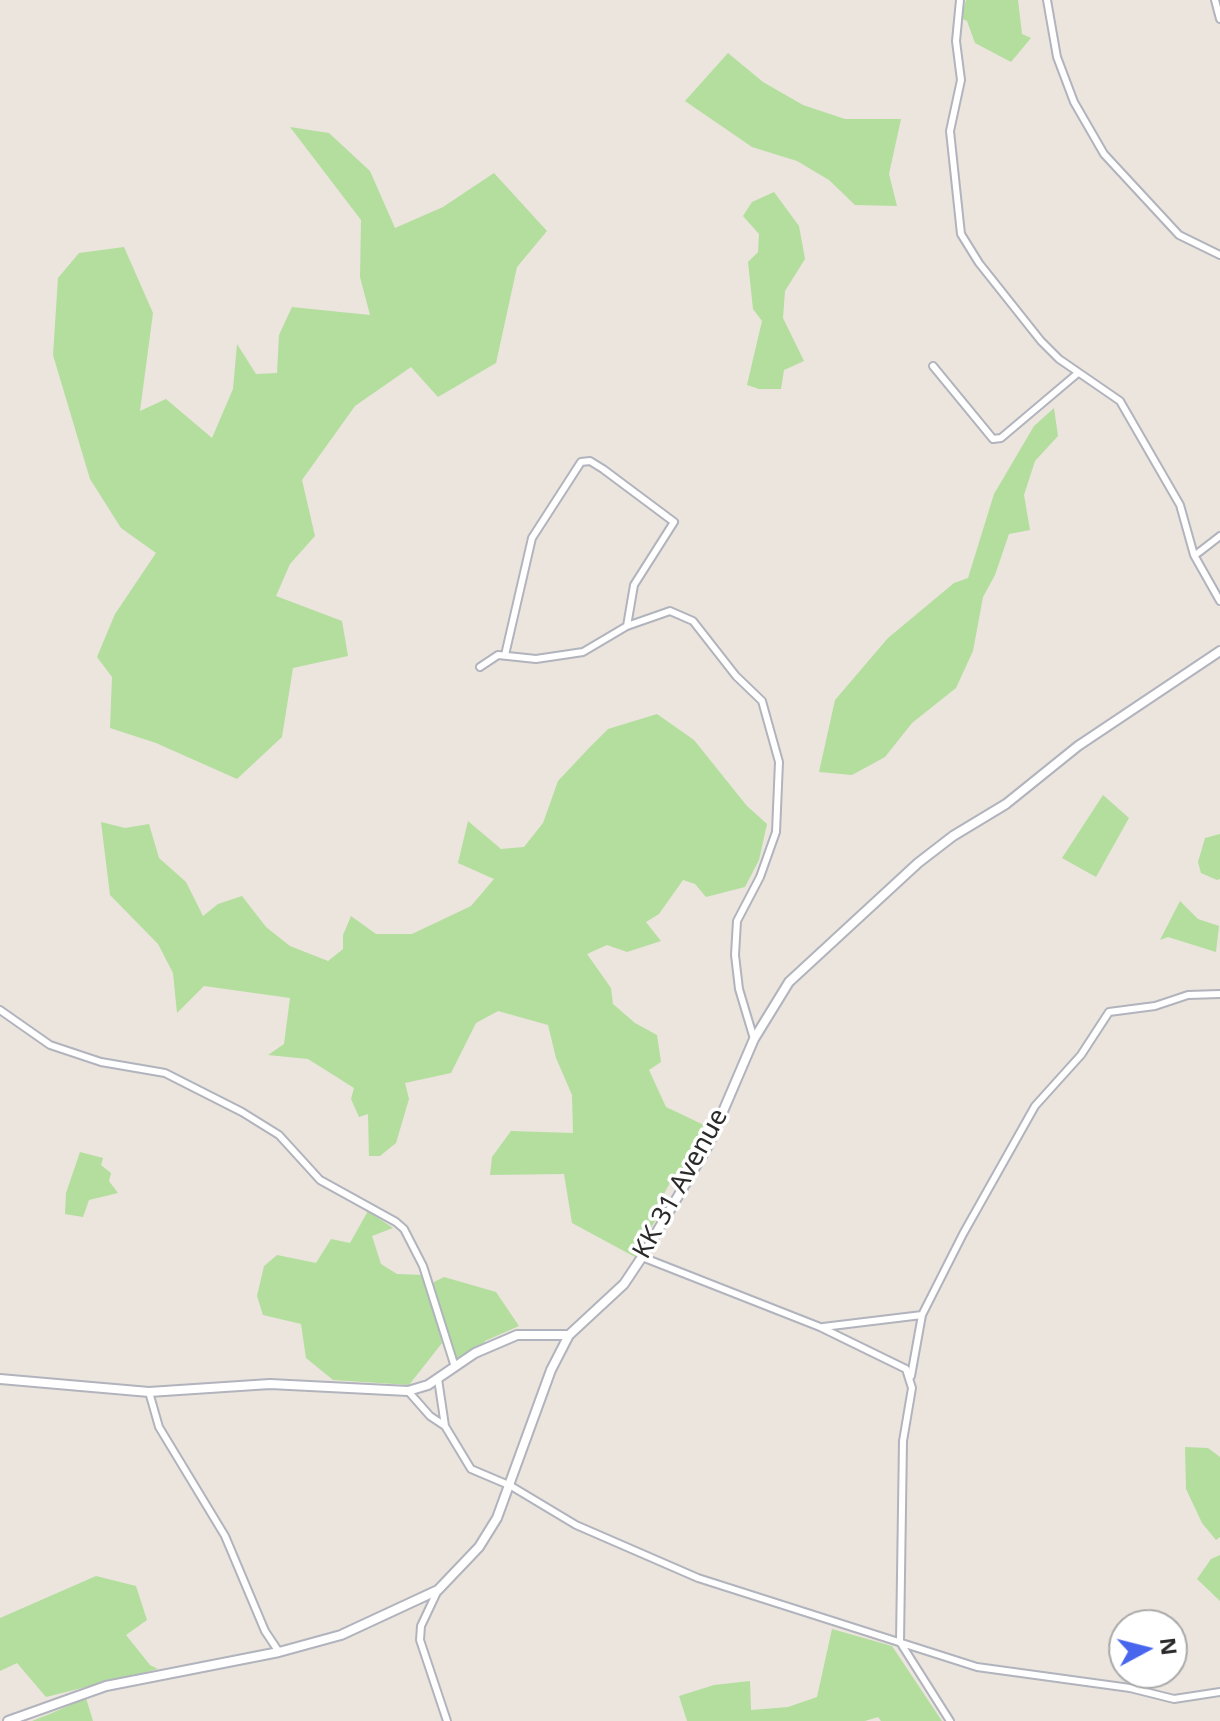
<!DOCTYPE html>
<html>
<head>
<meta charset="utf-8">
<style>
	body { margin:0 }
	#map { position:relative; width:1220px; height:1721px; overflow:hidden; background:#ebe5dd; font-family:"Noto Sans",sans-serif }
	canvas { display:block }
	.north { position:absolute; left:1108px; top:1609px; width:80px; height:80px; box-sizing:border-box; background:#fff; border:2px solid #aaa; border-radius:50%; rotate:83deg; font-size:22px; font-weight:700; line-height:32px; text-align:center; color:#2a2a2a }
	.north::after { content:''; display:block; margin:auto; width:28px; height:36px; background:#4865ed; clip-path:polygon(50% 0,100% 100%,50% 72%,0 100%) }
</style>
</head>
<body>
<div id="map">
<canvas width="1220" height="1721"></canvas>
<div class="north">N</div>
</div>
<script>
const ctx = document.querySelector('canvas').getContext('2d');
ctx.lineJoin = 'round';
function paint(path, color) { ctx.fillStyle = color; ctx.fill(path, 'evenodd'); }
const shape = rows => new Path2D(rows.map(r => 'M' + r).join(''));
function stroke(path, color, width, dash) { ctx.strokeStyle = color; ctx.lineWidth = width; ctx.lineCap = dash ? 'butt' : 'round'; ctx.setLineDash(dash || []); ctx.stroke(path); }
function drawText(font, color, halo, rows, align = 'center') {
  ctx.font = font + ' "Noto Sans",sans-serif'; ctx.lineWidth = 7; ctx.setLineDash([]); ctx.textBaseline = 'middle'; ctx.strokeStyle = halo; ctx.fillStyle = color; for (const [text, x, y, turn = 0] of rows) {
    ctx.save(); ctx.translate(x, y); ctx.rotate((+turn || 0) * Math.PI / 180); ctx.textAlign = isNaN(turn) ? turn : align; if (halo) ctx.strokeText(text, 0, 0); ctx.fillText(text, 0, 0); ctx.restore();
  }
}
paint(shape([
	[966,0,1018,0,1022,34,1031,38,1011,62,975,43,967,21,961,18],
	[728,53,763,82,803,105,845,119,901,119,889,174,897,206,855,205,829,180,797,161,752,147,685,101],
	[290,127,329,133,370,171,395,228,443,207,494,173,547,231,517,267,496,363,438,397,411,367,355,406,302,480,315,536,290,564,276,596,342,621,348,656,293,668,282,737,237,779,156,743,110,728,112,677,97,657,115,614,156,553,121,528,90,479,53,355,58,278,79,253,124,247,153,313,140,411,166,399,212,438,233,389,237,344,256,374,277,373,279,335,292,307,370,315,360,277,361,220],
	[774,192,799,226,805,259,785,291,783,318,804,361,784,370,781,389,759,389,747,385,762,321,753,309,748,262,758,252,759,234,743,216,752,202],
	[1054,408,1058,436,1035,461,1024,495,1030,530,1009,534,995,575,983,597,973,651,956,688,912,723,885,757,852,775,819,772,835,700,888,638,954,583,968,578,994,494,1034,426],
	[657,714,694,740,747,806,767,824,759,860,745,887,706,897,695,884,683,880,659,914,646,922,661,941,627,952,607,945,587,954,611,988,613,1004,635,1023,657,1035,661,1062,649,1070,666,1107,704,1125,683,1187,672,1179,658,1205,662,1208,635,1257,572,1223,564,1174,490,1175,492,1157,511,1131,573,1133,572,1095,556,1058,548,1025,498,1011,476,1023,451,1073,405,1083,409,1099,396,1143,380,1156,369,1156,368,1114,359,1117,351,1099,354,1088,308,1059,268,1055,284,1044,290,998,204,986,177,1013,173,973,158,944,110,895,101,822,125,828,149,824,159,858,186,882,203,916,218,904,242,896,266,927,290,946,328,961,343,949,343,935,351,916,376,934,412,934,471,906,494,879,458,863,468,821,501,849,524,847,543,823,558,781,589,748,608,729],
	[1103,795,1129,818,1096,877,1062,858],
	[1220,834,1220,879,1217,880,1201,873,1198,862,1205,838],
	[1180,901,1198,919,1219,926,1216,952,1168,937,1160,940],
	[80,1152,103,1158,101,1165,111,1173,109,1181,118,1193,89,1200,83,1217,65,1214,66,1193],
	[368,1211,393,1228,372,1236,381,1264,397,1274,424,1275,431,1295,442,1343,409,1385,333,1380,306,1358,301,1324,263,1315,257,1296,264,1266,277,1255,316,1263,331,1239,350,1243],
	[444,1277,496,1292,519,1326,485,1341,483,1346,455,1361,432,1283],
	[1185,1447,1208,1448,1220,1457,1220,1537,1216,1540,1202,1523,1186,1489],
	[1220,1555,1220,1601,1197,1579,1211,1559],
	[96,1576,136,1586,147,1620,126,1635,150,1665,158,1669,46,1697,17,1663,0,1671,0,1618],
	[832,1629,892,1646,942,1721,881,1721,878,1717,865,1721,687,1721,679,1696,714,1685,750,1681,751,1710,788,1707,817,1697],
	[86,1698,93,1721,32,1721,52,1713]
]), '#b3de9e');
const street = shape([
	[960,0,956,41,961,80,950,131,961,234,979,263,1041,341,1059,359,1120,401,1180,505,1194,555,1220,601],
	[1047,0,1057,57,1074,102,1104,154,1179,235,1220,255],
	[1215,0,1220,19],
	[933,366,993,439,1001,438,1078,373],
	[1198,553,1220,536],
	[505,655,532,538,581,462,590,461,603,469,674,522,634,585,627,626],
	[480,667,498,655,536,659,583,652,627,626,670,611,693,621,736,676,762,701,779,762,776,832,760,877,737,921,735,955,739,989,754,1039],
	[0,1010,50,1045,101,1062,165,1073,242,1112,279,1135,320,1180,396,1222,404,1229,423,1266,455,1367],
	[642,1257,820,1327,906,1369,912,1388,903,1441,900,1642,950,1721],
	[823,1327,922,1315],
	[911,1376,922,1315,963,1234,1035,1106,1081,1055,1109,1012,1155,1006,1188,995,1220,994],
	[438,1379,445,1426,471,1469,511,1486,576,1525,698,1578,977,1667,1130,1688,1174,1699,1220,1692],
	[408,1391,430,1416,445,1426],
	[149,1392,159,1427,225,1536,265,1631,279,1652],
	[438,1590,421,1626,420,1640,447,1721]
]);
const secondary = shape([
	[0,1379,149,1392,270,1384,408,1391,428,1385,475,1353,517,1335,569,1335],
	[8,1721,106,1686,279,1652,341,1635,438,1590,479,1547,497,1518,551,1370,569,1335,624,1284,642,1257,709,1144,754,1039,789,982,918,863,953,836,1006,804,1078,746,1220,651]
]);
stroke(street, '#b1b3bd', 10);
stroke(secondary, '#b1b3bd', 12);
stroke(street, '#fff', 6);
stroke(secondary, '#fff', 8);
drawText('26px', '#2a2a2a', '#fff', [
	["KK 31 Avenue",681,1184,-61]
]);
</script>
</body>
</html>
